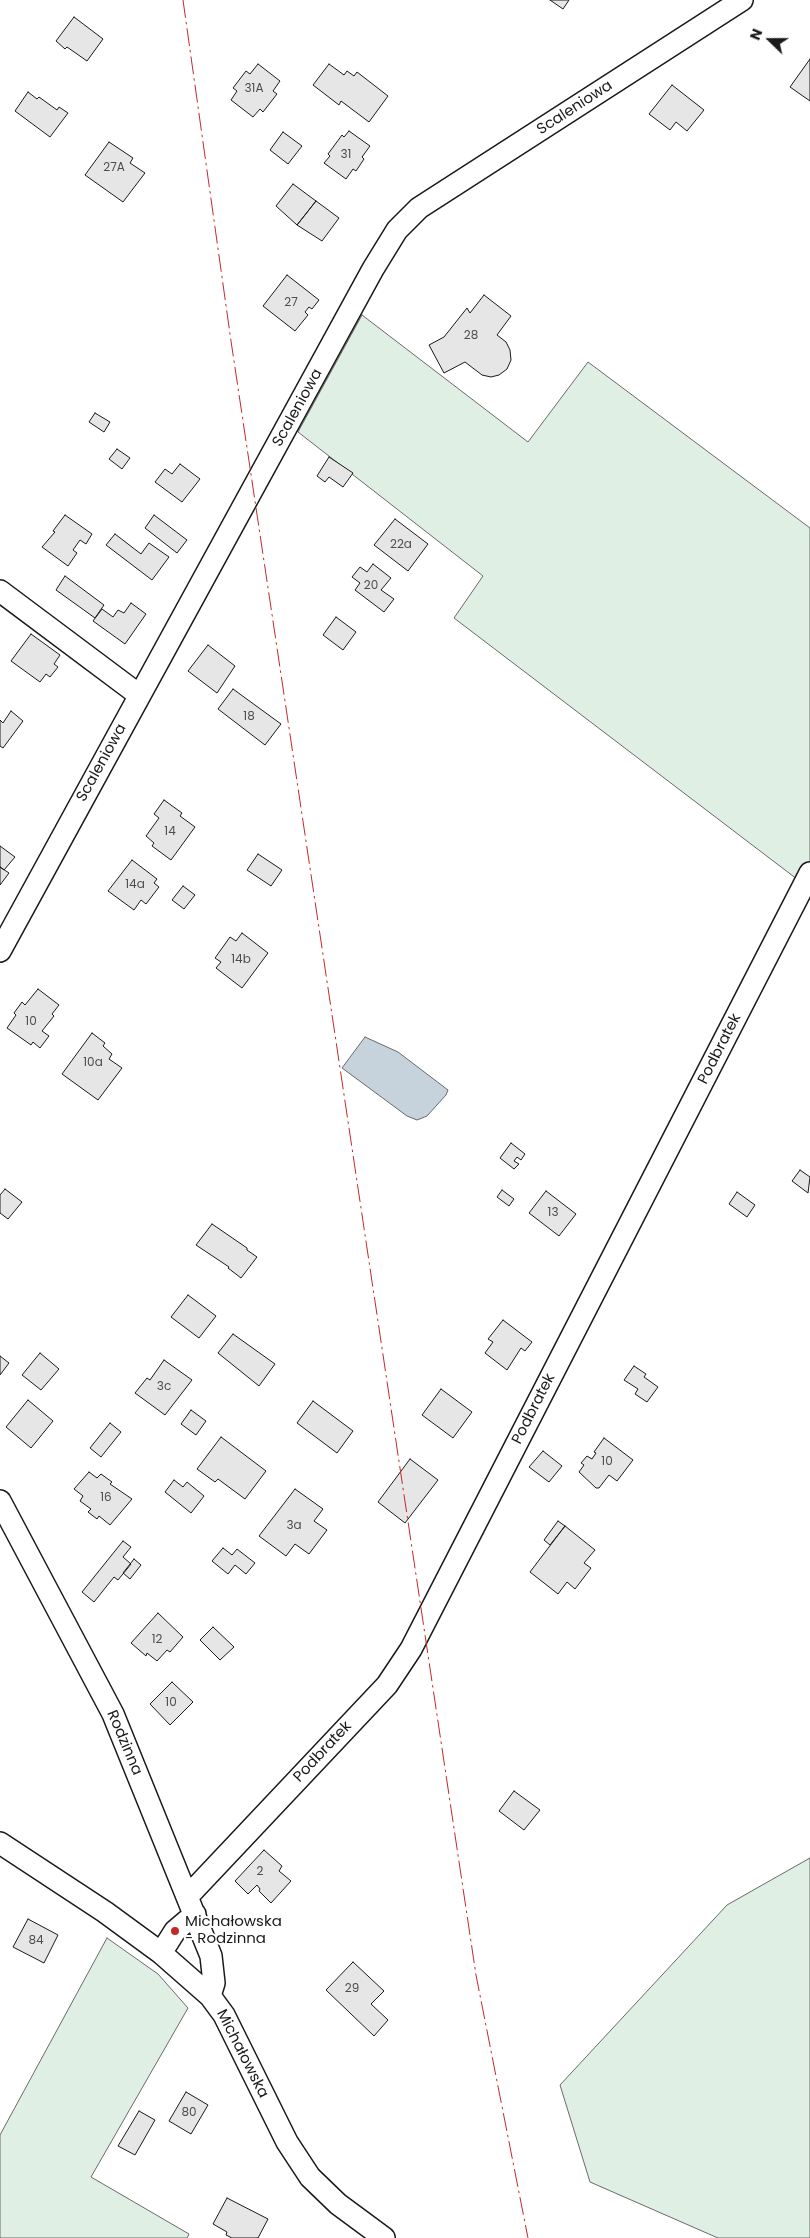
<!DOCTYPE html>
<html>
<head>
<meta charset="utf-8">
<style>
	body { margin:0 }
	#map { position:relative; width:810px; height:2238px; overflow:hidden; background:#fff; font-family:Poppins,sans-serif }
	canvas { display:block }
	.north { position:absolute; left:745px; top:15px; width:50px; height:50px; -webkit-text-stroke:4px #fff; paint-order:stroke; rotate:292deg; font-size:14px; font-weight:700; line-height:20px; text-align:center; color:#1a1a1a }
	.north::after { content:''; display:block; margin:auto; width:18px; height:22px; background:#1a1a1a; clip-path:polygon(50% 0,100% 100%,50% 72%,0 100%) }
</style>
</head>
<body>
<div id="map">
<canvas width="810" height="2238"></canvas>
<div class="north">N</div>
</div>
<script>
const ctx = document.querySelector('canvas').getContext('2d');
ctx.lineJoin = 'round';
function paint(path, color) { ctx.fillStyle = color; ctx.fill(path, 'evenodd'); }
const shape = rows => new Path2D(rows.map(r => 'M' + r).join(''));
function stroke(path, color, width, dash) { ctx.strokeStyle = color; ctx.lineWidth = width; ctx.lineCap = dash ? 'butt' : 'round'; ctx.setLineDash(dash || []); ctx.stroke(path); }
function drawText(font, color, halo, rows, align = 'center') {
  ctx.font = font + ' Poppins,sans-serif'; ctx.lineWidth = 4; ctx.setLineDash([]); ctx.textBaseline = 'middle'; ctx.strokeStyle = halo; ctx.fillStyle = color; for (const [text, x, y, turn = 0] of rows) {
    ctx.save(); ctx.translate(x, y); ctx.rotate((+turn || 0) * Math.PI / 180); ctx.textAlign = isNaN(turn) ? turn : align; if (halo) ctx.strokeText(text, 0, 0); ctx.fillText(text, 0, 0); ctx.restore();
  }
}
const green = shape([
	[362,315,528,442,588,362,810,528,810,889,454,618,483,576,298,432,362,315],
	[810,1858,810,2238,718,2238,590,2182,560,2085,727,1905,810,1858],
	[107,1938,158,1974,188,2008,91,2177,189,2234,187,2238,0,2238,0,2135,107,1938]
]);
paint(green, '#e0efe3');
stroke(green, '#6a6a6a', 1);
const water = shape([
	[365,1037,398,1052,448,1090,446,1095,427,1116,417,1120,407,1116,342,1068,365,1037]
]);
paint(water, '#c6d2dc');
stroke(water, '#6a6a6a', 1);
const building = shape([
	[550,0,569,0,563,9,550,0],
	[74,17,103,39,87,61,67,47,65,49,56,41,74,17],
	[810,59,810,101,790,87,810,59],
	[258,64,280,81,273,91,277,94,263,112,260,109,253,117,231,100,237,91,233,88,246,71,250,74,258,64],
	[329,64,344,75,347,71,354,76,357,72,388,96,369,122,341,101,339,105,313,85,329,64],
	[672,85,704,110,687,131,676,122,670,130,649,114,672,85],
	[28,92,37,99,39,97,57,110,59,107,68,113,50,137,15,111,28,92],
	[349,131,370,146,362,157,364,159,356,171,353,169,346,179,324,163,330,156,328,154,342,135,344,137,349,131],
	[283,132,302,146,288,164,270,150,283,132],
	[109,142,133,158,130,163,145,173,123,202,85,175,109,142],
	[293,184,316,201,297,225,276,206,293,184],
	[316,201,339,218,322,241,297,225,316,201],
	[287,275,319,300,312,309,309,307,305,312,308,315,295,331,263,306,287,275],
	[484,295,511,316,497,335,506,342,510,350,511,360,507,369,499,375,491,377,482,375,465,362,444,373,429,345,444,337,467,308,470,313,484,295],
	[95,413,110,422,104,432,89,422,95,413],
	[117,449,130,458,122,469,109,459,117,449],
	[329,457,353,473,343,487,329,477,325,482,317,476,329,457],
	[180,464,200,479,182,502,155,482,165,469,172,474,180,464],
	[65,515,92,534,86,544,80,540,73,550,77,553,68,566,42,547,55,532,53,531,65,515],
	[154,515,187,540,177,553,145,528,154,515],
	[395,519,428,544,408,571,374,545,395,519],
	[115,534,141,554,149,543,169,557,152,580,106,545,115,534],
	[373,564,391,578,381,590,394,599,384,612,355,590,360,583,352,577,360,567,367,572,373,564],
	[65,576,104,605,95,618,56,590,65,576],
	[131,603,146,614,125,644,93,621,102,609,113,617,118,610,124,613,131,603],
	[336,617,356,632,343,650,323,635,336,617],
	[31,634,60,655,54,664,58,667,50,677,46,674,40,682,11,661,31,634],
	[208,645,235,666,217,693,188,671,208,645],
	[233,689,281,724,265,745,218,709,233,689],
	[11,711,23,721,3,748,0,746,0,720,3,723,11,711],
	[164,800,182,813,180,816,195,827,171,860,152,846,154,843,146,836,159,818,154,814,164,800],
	[0,846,15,857,4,870,0,867,0,846],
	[258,854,282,870,271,886,247,870,258,854],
	[132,860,157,879,154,883,159,887,146,904,141,900,134,910,108,891,132,860],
	[0,867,9,873,0,885,0,867],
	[183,886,195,895,184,909,172,900,183,886],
	[242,933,268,953,242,988,216,968,221,962,215,958,230,937,236,941,242,933],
	[38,989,59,1005,52,1014,54,1016,42,1031,49,1036,40,1048,33,1042,31,1045,7,1028,16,1015,14,1013,22,1002,25,1005,38,989],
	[92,1033,105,1043,103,1046,112,1054,109,1059,122,1068,98,1100,62,1074,92,1033],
	[511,1143,525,1154,521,1160,517,1157,514,1161,519,1164,514,1169,500,1158,511,1143],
	[800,1170,810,1177,808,1193,792,1181,800,1170],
	[5,1189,22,1202,8,1219,0,1213,0,1195,5,1189],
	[502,1190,514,1199,509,1206,497,1197,502,1190],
	[546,1191,576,1214,559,1236,529,1213,546,1191],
	[737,1192,755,1205,747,1217,729,1204,737,1192],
	[212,1224,247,1248,247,1250,257,1257,241,1278,228,1268,229,1267,196,1245,212,1224],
	[188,1295,216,1316,199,1338,171,1317,188,1295],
	[503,1320,532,1342,525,1351,521,1348,507,1370,485,1353,493,1342,488,1339,503,1320],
	[233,1334,275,1364,259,1386,218,1353,233,1334],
	[40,1353,59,1369,41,1390,22,1375,40,1353],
	[0,1356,9,1363,0,1375,0,1356],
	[164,1360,192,1380,165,1415,135,1393,147,1378,150,1380,164,1360],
	[634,1366,646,1374,644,1377,658,1387,647,1402,635,1394,638,1389,624,1380,634,1366],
	[441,1389,472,1412,453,1438,422,1415,441,1389],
	[28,1400,53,1421,31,1448,6,1427,28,1400],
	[313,1401,353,1431,337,1453,297,1423,313,1401],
	[191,1410,206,1421,196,1435,181,1424,191,1410],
	[110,1423,121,1432,101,1457,90,1448,110,1423],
	[221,1437,266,1471,245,1499,218,1479,215,1482,197,1469,221,1437],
	[604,1438,633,1460,617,1481,609,1475,599,1488,596,1488,579,1472,584,1465,581,1463,587,1456,592,1459,596,1453,594,1452,604,1438],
	[543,1451,562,1466,549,1482,529,1467,543,1451],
	[410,1459,438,1480,405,1523,378,1502,410,1459],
	[89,1472,97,1478,101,1474,112,1482,110,1484,132,1499,110,1525,99,1516,97,1519,88,1512,91,1509,80,1501,83,1496,74,1489,89,1472],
	[174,1480,183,1487,187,1482,204,1496,191,1513,165,1492,174,1480],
	[295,1489,323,1509,314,1521,327,1530,309,1554,295,1544,286,1556,259,1536,295,1489],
	[558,1521,565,1526,550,1545,544,1540,558,1521],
	[565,1526,595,1550,584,1563,591,1568,575,1589,567,1582,558,1594,530,1572,565,1526],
	[123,1541,131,1547,123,1557,131,1564,118,1580,114,1577,94,1602,82,1592,123,1541],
	[223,1548,232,1555,237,1549,255,1563,246,1574,235,1565,228,1574,212,1561,223,1548],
	[134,1559,141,1565,130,1579,123,1573,134,1559],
	[158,1613,183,1637,170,1652,167,1650,157,1661,147,1653,146,1656,131,1643,158,1613],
	[213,1627,234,1647,220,1660,200,1640,213,1627],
	[172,1682,193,1702,170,1725,150,1704,172,1682],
	[514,1791,540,1810,524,1830,499,1811,514,1791],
	[264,1850,282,1866,279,1871,291,1881,271,1903,259,1891,260,1889,257,1885,248,1894,235,1881,264,1850],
	[28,1919,58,1935,44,1963,13,1947,28,1919],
	[353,1962,384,1991,371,2004,388,2020,374,2036,326,1990,353,1962],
	[186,2092,208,2105,191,2134,169,2121,186,2092],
	[139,2111,155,2120,135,2155,118,2146,139,2111],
	[227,2198,268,2219,258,2238,232,2238,226,2235,227,2232,213,2224,227,2198]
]);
paint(building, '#e6e6e6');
stroke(building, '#1a1a1a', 1);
const minor = shape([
	[0,591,139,695],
	[0,951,373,269,397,230,419,208,742,0],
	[0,1501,113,1714,211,1956,214,1983,210,1996],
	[0,1843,105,1912,161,1953,210,1996,224,2015,287,2142,310,2177,338,2204,384,2238],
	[188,1896,387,1685,411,1649,810,873],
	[161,1953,175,1931,195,1914]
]);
stroke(minor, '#1a1a1a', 24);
stroke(minor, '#fff', 21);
stroke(shape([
	[183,0,231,341,476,1975,528,2238]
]), '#c62828', 1, [18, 4, 2.5, 4]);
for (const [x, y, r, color] of [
	[175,1931,5,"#c62828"]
]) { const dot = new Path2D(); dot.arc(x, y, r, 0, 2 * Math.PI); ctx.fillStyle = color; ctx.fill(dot); stroke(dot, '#fff', 2); }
drawText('12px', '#4d4d4d', null, [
	["31A",254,89],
	["31",346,155],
	["27A",114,168],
	["27",291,303],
	["28",471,336],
	["22a",401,545],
	["20",371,586],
	["18",249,717],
	["14",170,832],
	["14a",135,885],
	["14b",241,960],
	["10",31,1022],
	["10a",93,1063],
	["13",553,1213],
	["3c",164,1387],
	["10",607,1462],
	["16",106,1498],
	["3a",294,1526],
	["12",157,1640],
	["10",171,1703],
	["2",260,1872],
	["84",36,1941],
	["29",352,1989],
	["80",189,2113]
]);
drawText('15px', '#1a1a1a', '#fff', [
	["Scaleniowa",575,108,-33],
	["Scaleniowa",298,408,-61],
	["Scaleniowa",102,763,-61],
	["Podbratek",720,1049,-63],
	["Podbratek",534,1409,-63],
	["Rodzinna",124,1743,67],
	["Podbratek",323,1752,-47],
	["Michałowska",242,2054,63]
]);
drawText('15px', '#1a1a1a', '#fff', [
	["Michałowska",185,1922],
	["- Rodzinna",185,1939]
], 'left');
</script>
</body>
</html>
